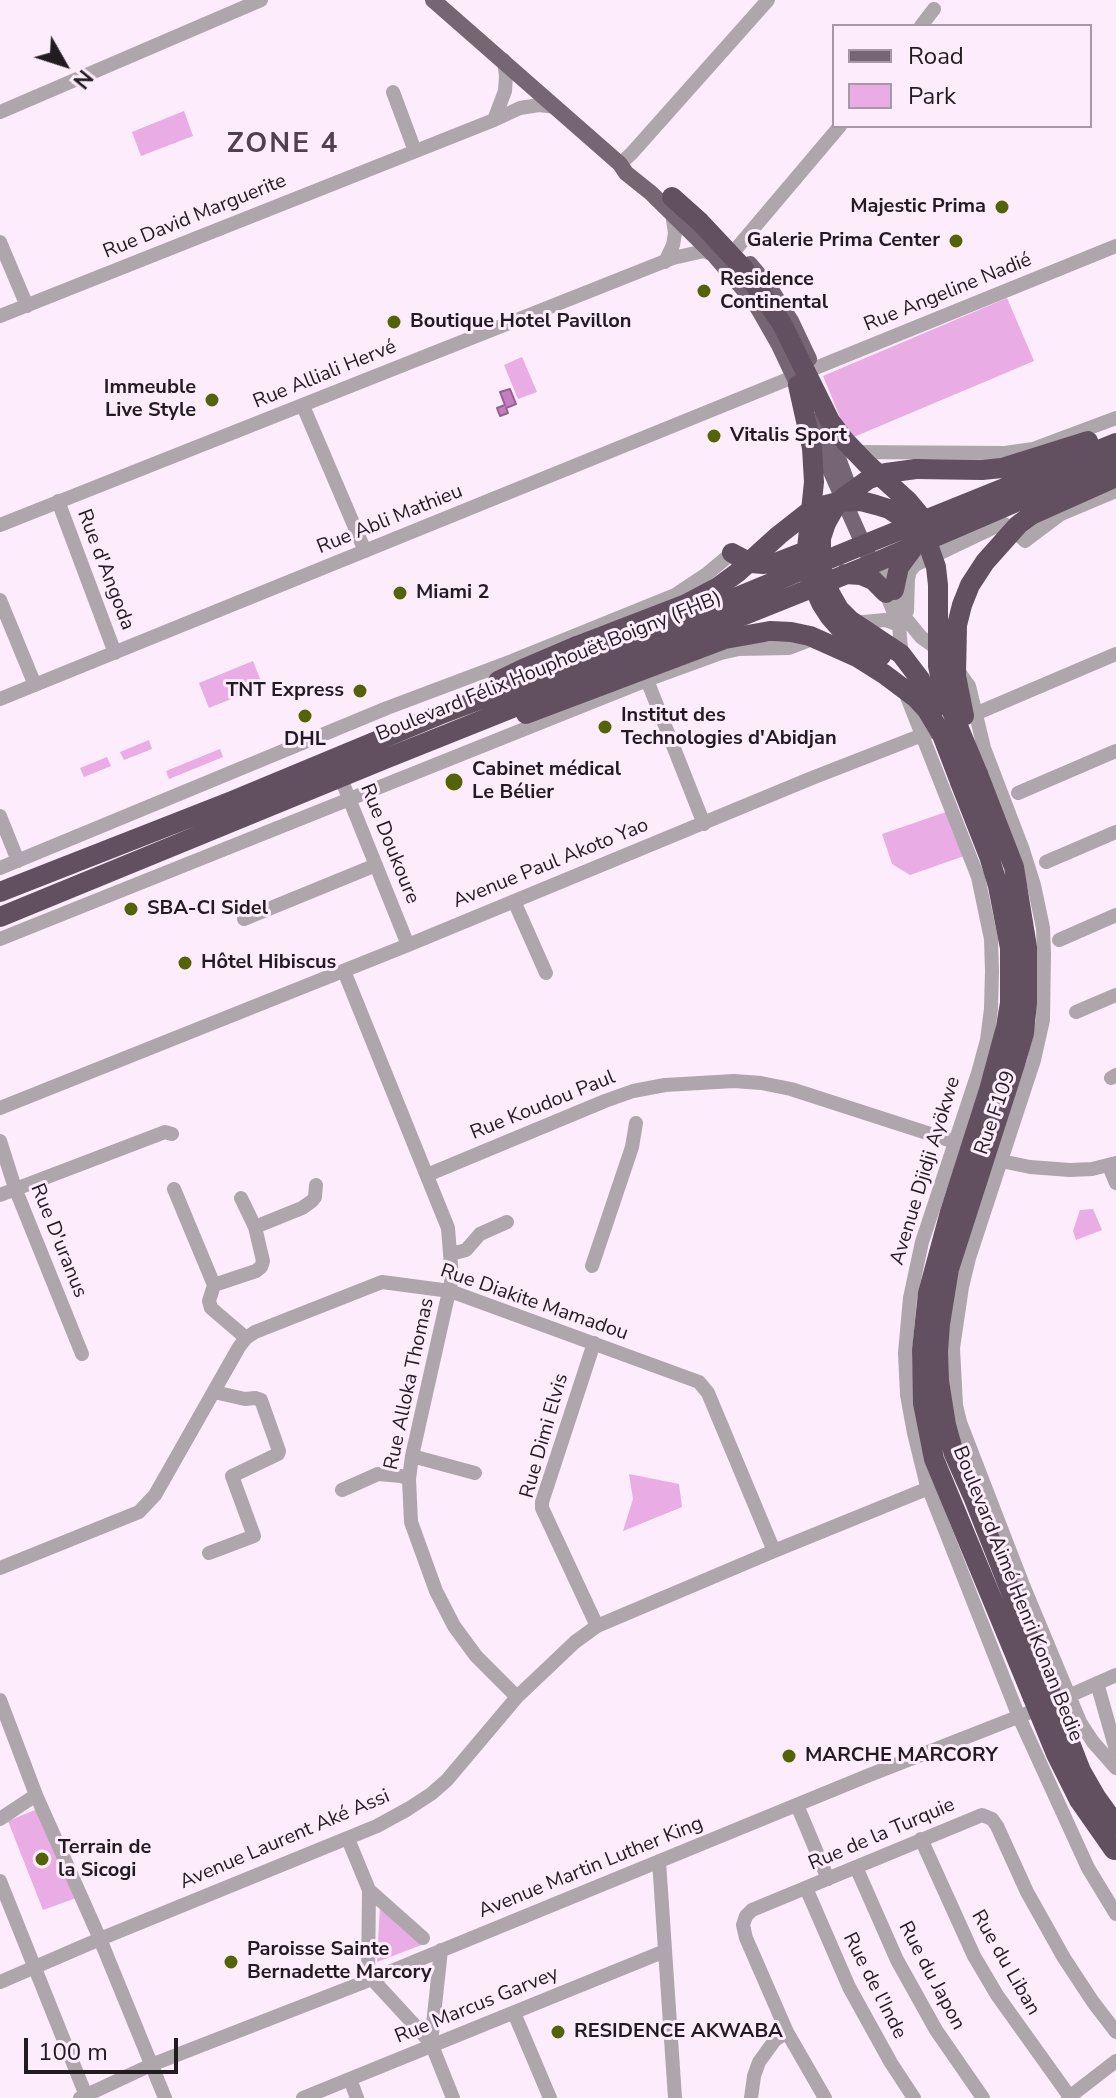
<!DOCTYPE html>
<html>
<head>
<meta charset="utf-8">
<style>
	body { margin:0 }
	#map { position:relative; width:1116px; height:2098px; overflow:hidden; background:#fdecfb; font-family:"Nunito Sans",sans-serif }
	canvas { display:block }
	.legend { position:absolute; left:832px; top:24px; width:260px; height:104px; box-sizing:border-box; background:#fdecfb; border:2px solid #a698a4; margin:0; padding:10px 14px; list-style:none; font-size:24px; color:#231b22 }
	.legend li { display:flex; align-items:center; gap:16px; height:40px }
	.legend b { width:40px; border:2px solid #a698a4 }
	.north { position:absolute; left:24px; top:24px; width:80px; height:80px; -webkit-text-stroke:6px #fdecfb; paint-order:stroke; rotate:129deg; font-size:22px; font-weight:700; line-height:32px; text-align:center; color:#231b22 }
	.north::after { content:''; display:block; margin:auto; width:28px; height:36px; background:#231b22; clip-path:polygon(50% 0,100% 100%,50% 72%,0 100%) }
	.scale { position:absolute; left:24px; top:2038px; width:154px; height:36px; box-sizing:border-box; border:4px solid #231b22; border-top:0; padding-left:10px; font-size:24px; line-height:28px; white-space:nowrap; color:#231b22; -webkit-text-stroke:6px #fdecfb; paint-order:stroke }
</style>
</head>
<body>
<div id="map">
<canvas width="1116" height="2098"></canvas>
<ul class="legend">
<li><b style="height:10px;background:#766674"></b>Road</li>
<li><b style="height:22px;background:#e9ace4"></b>Park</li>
</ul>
<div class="north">N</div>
<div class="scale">100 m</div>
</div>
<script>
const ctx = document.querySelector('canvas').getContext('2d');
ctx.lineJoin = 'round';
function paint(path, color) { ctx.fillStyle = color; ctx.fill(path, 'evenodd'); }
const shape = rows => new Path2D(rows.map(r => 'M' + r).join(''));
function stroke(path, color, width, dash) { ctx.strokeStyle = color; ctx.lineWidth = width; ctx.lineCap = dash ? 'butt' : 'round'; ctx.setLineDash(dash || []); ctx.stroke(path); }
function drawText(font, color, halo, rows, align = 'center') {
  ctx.font = font + ' "Nunito Sans",sans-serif'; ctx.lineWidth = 6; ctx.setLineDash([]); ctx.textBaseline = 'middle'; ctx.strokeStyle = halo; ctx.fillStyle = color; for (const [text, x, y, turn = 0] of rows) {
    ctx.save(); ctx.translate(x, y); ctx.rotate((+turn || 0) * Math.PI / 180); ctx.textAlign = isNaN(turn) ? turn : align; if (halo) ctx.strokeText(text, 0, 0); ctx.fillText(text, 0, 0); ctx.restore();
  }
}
paint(shape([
	[184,111,193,136,141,156,132,132],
	[1007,298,1034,361,849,439,823,376],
	[522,357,537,392,518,399,504,365],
	[253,661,263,686,209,708,199,683],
	[149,740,152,749,124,760,120,752],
	[220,749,223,757,169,779,166,771],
	[107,757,111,766,84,777,80,768],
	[949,811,964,856,910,875,892,864,882,834],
	[1093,1209,1102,1230,1076,1240,1073,1231,1080,1210],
	[629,1474,679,1484,682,1507,623,1531,633,1499],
	[40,1808,76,1898,43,1910,8,1821],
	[380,1905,424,1944,377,1962]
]), '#e9ace4');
const water = shape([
	[510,389,516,404,506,408,508,413,500,416,497,408,505,405,500,392,510,389]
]);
paint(water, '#c67ec0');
stroke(water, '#956091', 2);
stroke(shape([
	[921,26,934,9],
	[393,92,415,151],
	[0,112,261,0],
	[494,120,505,91,506,76,504,60],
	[620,164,631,154,768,0],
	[0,242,27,306],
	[736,249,840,126],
	[665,262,673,245,675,233,672,213],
	[0,316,494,120,520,108,539,105,556,107],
	[303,406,365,551],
	[850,452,1005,453,1033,449,1116,418],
	[58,501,115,653],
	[0,525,673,258,704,251,714,255],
	[879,560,907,620,921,637,943,653],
	[882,584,899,625,902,660],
	[0,600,35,685],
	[907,611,908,579,910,571,915,565,999,525,1004,524,1010,527,1025,541,1061,514,1116,491],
	[853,623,885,620,899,625],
	[959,672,969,686,984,748,1023,850,1034,885,1043,928,1044,953,1043,1020,1034,1060,969,1258,962,1287,953,1348,956,1405,960,1422,1023,1585,1080,1722,1093,1742,1116,1768],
	[647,680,704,824],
	[905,692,978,877,991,939,992,971,991,1009,987,1040,978,1073,922,1242,910,1298,905,1353,907,1395,914,1433,926,1482,1019,1717,1088,1868,1116,1914],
	[0,699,1116,246],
	[968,717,1116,654],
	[338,771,408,945],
	[1018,793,1116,751],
	[0,816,18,861],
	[1046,862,1116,832],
	[0,868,387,708,512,661,675,595,708,573,732,553],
	[514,901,546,973],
	[244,919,376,865],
	[0,939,647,680,721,653,739,649,789,648,815,638],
	[1059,940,1116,915],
	[344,971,448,1228,452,1278,412,1456,409,1479,411,1522,436,1591,454,1626,476,1656,517,1697],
	[1076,1012,1116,995],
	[1111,1078,1116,1075],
	[0,1108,408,945,812,778,930,732],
	[0,1141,15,1188,82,1354],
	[1001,1161,1030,1167,1070,1170,1092,1169,1116,1163],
	[1109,1166,1116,1183],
	[427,1175,605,1101,633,1091,665,1085,734,1081,761,1083,791,1089,955,1142],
	[174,1189,214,1285,209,1301,211,1308,246,1338],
	[0,1195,165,1132,172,1134],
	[255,1227,302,1208,312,1201,315,1197,316,1185],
	[451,1254,466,1250,480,1234,507,1222],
	[592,1266,632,1147,636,1123],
	[214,1285,256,1271,261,1267,263,1261,255,1227,241,1198],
	[594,1343,542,1502,542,1508,597,1626],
	[412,1456,475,1473],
	[342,1490,378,1474,401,1476,409,1479],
	[209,1553,254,1536,232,1476,278,1454,279,1451,261,1400,255,1398,245,1399,214,1392],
	[0,1568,139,1512,155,1495,239,1347,246,1338,255,1332,382,1282,450,1291,699,1382,708,1393,774,1551],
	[1097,1683,1116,1750],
	[1062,1699,1116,1675],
	[0,1700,36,1795,100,1939,165,2098],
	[797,1805,828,1879],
	[0,1819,36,1795],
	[348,1839,369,1890,368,1980],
	[921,1839,974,1956,997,1995,1070,2097],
	[659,1861,675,2098],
	[856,1867,897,1960,936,2030,983,2098],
	[0,1881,87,2098],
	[806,1888,849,1987,891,2063,914,2098],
	[369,1890,423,1938],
	[372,1979,431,2043,453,2098],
	[0,1982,100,1939,377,1826,408,1809,431,1794,447,1780,517,1697,575,1642,597,1626,774,1551,929,1488],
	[514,2013,550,2098],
	[431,2043,441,1950],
	[350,2079,357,2098],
	[80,2098,151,2065,372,1979,867,1776,1028,1713],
	[303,2098,665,1951],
	[751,2098,754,2076,759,2062,775,2040,787,2032],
	[825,2098,787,2032,746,1938,743,1925,746,1916,752,1910,982,1815,992,1819,997,1826,1027,1892,1064,1958,1093,2002,1116,2032],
	[1068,2098,1116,2061]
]), '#afa5ad', 14);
stroke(shape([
	[433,0,620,164,626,173,651,193,714,255,750,297,759,310,779,345,803,396],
	[750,264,770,288,791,321,809,359],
	[814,421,828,465,868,555],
	[829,423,838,458,848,485]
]), '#766674', 16);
stroke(shape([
	[672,197,700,222,744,269],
	[798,385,812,448],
	[916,469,982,470,1002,468,1088,441],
	[732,553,751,563,763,564,775,563,819,546],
	[845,574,861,575,873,580,886,593],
	[894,590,899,567,913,548],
	[498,681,523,669,577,646],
	[978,774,1014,867,1027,947,1027,1003,1024,1033,1015,1064,949,1269,940,1324,938,1351,939,1381,946,1425,954,1454,974,1499,1050,1691],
	[960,782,989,856,998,886,1010,948,1010,1003,1006,1027,989,1090,950,1212,928,1293,922,1350,923,1403,934,1459,1033,1698],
	[0,892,232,801,439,715,582,661,863,545,1116,443],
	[0,917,385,759,872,564,1116,459]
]), '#625060', 20);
stroke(shape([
	[744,269,782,324,830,421,845,441,867,464,908,501,932,530],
	[812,448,814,482,806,558,809,576,821,603,830,617,844,633,881,656],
	[916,469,886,473,869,479,844,497,835,507,826,523,821,538,821,565,824,579,831,595,839,609,850,620,901,654,920,679,933,711],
	[577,646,686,604,718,587,737,573,779,535,807,513,822,506,838,502,861,501,876,505,889,509,910,523,923,538,930,550,936,567,938,585,938,666,943,690,978,774],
	[526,714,725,639,770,631,791,632,810,636,857,657,884,674,916,698,927,710,942,735,960,782],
	[964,716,956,676,957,625,962,605,970,585,985,562,1018,525,1033,514,1116,477],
	[1050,1691,1081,1771,1096,1797,1116,1825],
	[1033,1698,1056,1754,1079,1800,1114,1850]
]), '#625060', 20);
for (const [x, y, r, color] of [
	[1002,207,8,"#546308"],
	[956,241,8,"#546308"],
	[704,291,8,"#546308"],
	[394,322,8,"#546308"],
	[212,400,8,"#546308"],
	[714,436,8,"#546308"],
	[400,593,8,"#546308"],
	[360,691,8,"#546308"],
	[305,716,8,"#546308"],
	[605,727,8,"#546308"],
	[454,782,10,"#546308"],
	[131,909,8,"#546308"],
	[185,963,8,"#546308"],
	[789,1756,8,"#546308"],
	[42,1859,8,"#546308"],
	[231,1962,8,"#546308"],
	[558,2032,8,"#546308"]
]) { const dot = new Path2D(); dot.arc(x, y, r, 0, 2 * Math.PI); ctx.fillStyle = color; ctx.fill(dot); stroke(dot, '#fdecfb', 3); }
drawText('bold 20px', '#231b22', '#fdecfb', [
	["Majestic Prima",986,207,"right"],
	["Galerie Prima Center",940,241,"right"],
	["Residence",720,280],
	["Continental",720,303],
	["Boutique Hotel Pavillon",410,322],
	["Immeuble",196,388,"right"],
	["Live Style",196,411,"right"],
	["Vitalis Sport",730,436],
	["Miami 2",416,593],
	["TNT Express",344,691,"right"],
	["Institut des",621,716],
	["Technologies d'Abidjan",621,739],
	["DHL",305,740,"center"],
	["Cabinet médical",472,770],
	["Le Bélier",472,793],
	["SBA-CI Sidel",147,909],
	["Hôtel Hibiscus",201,963],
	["MARCHE MARCORY",805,1756],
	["Terrain de",58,1848],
	["la Sicogi",58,1871],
	["Paroisse Sainte",247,1950],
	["Bernadette Marcory",247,1973],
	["RESIDENCE AKWABA",574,2032]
], 'left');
drawText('20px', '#231b22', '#fdecfb', [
	["Rue David Marguerite",195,217,-22],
	["Rue Angeline Nadié",948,293,-22],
	["Rue Alliali Hervé",325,375,-22],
	["Rue Abli Mathieu",390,520,-22],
	["Rue d'Angoda",105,570,69],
	["Boulevard Félix Houphouët Boigny (FHB)",549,667,-22],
	["Rue Doukoure",389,844,68],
	["Avenue Paul Akoto Yao",551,864,-22],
	["Rue Koudou Paul",543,1106,-22],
	["Rue F109",996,1113,-71],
	["Avenue Djidji Ayökwe",926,1171,-73],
	["Rue D'uranus",58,1241,68],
	["Rue Diakite Mamadou",534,1303,19],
	["Rue Alloka Thomas",410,1384,-78],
	["Rue Dimi Elvis",545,1436,-74],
	["Boulevard Aimé Henri Konan Bedie",1017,1594,68],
	["Rue de la Turquie",882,1835,-23],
	["Avenue Laurent Aké Assi",285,1840,-23],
	["Avenue Martin Luther King",591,1868,-22],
	["Rue du Liban",1005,1963,60],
	["Rue du Japon",931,1976,62],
	["Rue de l'Inde",874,1986,63],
	["Rue Marcus Garvey",477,2006,-22]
]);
ctx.letterSpacing = '2px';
drawText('bold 28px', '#524050', '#fdecfb', [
	["ZONE 4",283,145]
]);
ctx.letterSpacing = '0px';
</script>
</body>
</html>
